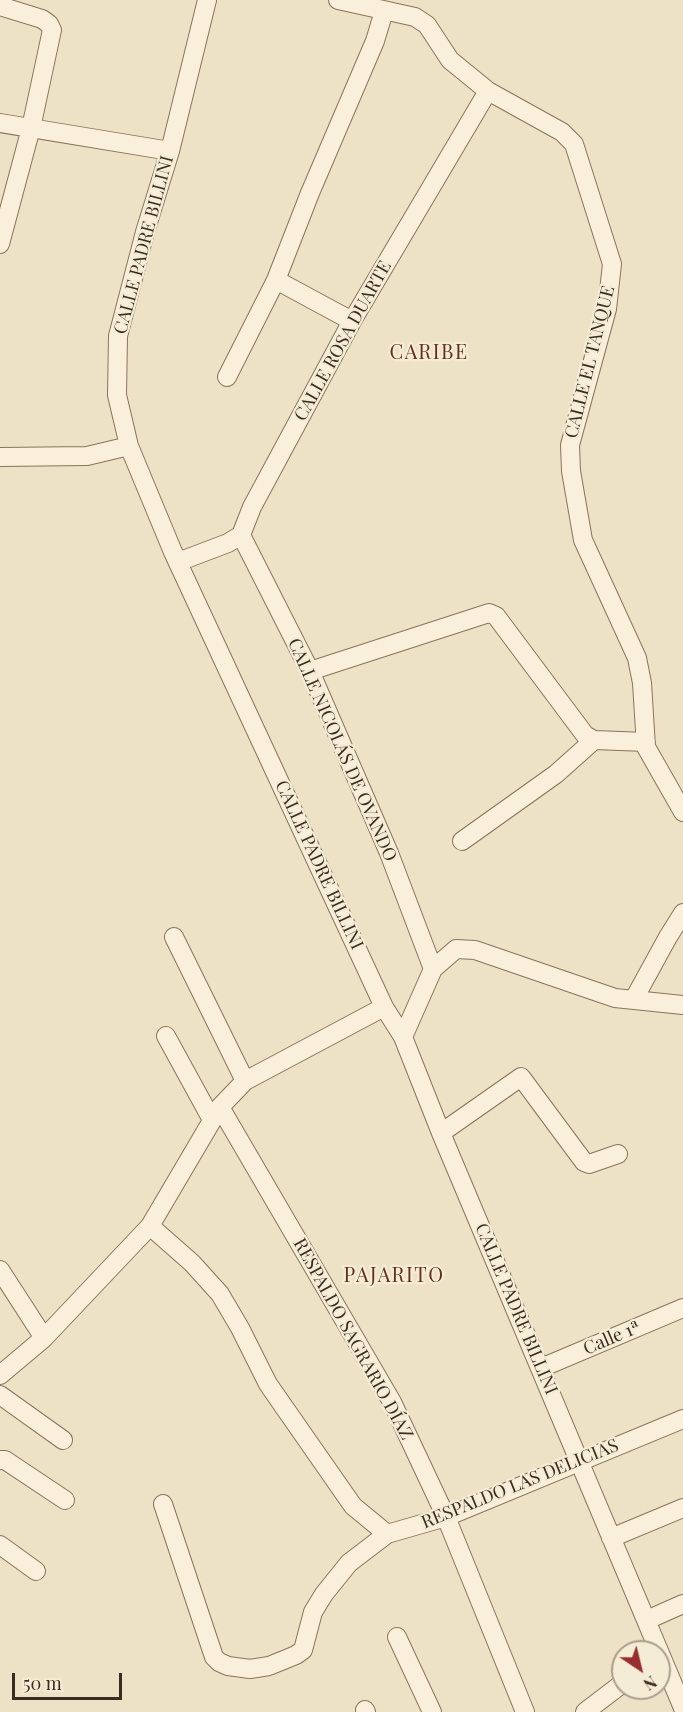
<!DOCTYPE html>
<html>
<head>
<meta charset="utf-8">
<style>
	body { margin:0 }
	#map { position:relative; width:683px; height:1712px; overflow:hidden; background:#eee2c6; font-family:"Playfair Display",serif }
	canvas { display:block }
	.north { position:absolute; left:611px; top:1640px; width:60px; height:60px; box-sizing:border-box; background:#f5ecd6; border:2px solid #aa9f8d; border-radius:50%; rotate:145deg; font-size:16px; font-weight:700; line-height:24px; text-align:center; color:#3a2c20 }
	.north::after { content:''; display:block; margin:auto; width:21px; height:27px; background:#972d2e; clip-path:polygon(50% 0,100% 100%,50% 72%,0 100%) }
	.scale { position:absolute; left:12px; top:1673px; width:110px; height:27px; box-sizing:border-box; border:3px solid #3a2c20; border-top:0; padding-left:8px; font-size:18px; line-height:21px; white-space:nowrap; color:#3a2c20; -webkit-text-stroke:4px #f5ecd6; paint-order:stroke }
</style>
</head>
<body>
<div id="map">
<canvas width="683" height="1712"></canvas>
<div class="north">N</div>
<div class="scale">50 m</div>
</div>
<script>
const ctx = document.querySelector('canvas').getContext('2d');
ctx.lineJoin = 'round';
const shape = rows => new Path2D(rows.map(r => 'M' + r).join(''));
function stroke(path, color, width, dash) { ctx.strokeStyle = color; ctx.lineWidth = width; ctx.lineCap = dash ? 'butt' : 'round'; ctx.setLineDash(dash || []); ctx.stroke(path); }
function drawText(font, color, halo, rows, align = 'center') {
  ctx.font = font + ' "Playfair Display",serif'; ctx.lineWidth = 4.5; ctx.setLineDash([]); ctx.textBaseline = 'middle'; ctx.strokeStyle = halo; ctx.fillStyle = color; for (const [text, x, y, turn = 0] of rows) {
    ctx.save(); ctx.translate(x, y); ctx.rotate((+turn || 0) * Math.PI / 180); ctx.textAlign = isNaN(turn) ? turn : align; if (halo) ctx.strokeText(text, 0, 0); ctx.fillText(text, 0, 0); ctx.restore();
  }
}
const street = shape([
	[207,0,170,151,145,232,118,336,117,395,129,446,173,552,384,1007,403,1037,441,1133,683,1708],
	[338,0,415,17,427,25,450,60,488,91,562,132,574,144,612,264,607,309,570,445,571,471,583,540,637,658,642,683,646,747,683,812],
	[0,6,42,19,49,24,52,30,31,128,0,244],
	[0,123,170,151],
	[276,280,352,321],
	[227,377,276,280,310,193,375,41,384,11],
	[0,457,87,456,129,446],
	[241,535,310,671,389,853,433,969],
	[178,562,228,543,241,535,252,507,352,321,488,91],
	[310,671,489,613,496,616,585,735,594,740,646,742],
	[462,841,556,774,594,740],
	[174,937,245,1081],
	[634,999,668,937,683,913],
	[166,1036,212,1120],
	[403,1037,433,969,456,949,475,950,615,998,683,1005],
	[220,1107,392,1402,446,1517,525,1712],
	[441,1133,521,1077,584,1162,589,1164,618,1154],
	[150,1226,192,1263,220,1294,240,1328,268,1384,353,1506,387,1534,446,1517,683,1419],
	[0,1270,44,1338],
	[541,1368,683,1308],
	[0,1375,44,1338,150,1226,220,1107,245,1081,384,1007],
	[0,1395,63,1440],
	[0,1460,5,1460,65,1500],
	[163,1504,214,1657,219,1662,228,1666,250,1669,269,1666,296,1655,303,1650,313,1612,324,1594,349,1563,387,1534],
	[611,1538,683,1508],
	[0,1545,36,1571],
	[647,1620,683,1604],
	[397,1637,432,1712],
	[365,1710,366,1712],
	[585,1712,623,1683]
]);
stroke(street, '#89745c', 20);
stroke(street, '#f9efda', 18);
drawText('18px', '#3a2c20', '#f5ecd6', [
	["CALLE PADRE BILLINI",144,245,-75],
	["CALLE ROSA DUARTE",343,341,-61],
	["CALLE EL TANQUE",590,362,-76],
	["CALLE NICOLÁS DE OVANDO",342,750,66],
	["CALLE PADRE BILLINI",319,865,65],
	["CALLE PADRE BILLINI",516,1309,67],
	["Calle 1ª",612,1338,-23],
	["RESPALDO SAGRARIO DÍAZ",353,1339,61],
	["RESPALDO LAS DELICIAS",520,1484,-22]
]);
ctx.letterSpacing = '1.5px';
drawText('20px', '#662e1f', '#f5ecd6', [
	["CARIBE",429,353],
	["PAJARITO",394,1276]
]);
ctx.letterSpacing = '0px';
</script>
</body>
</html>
